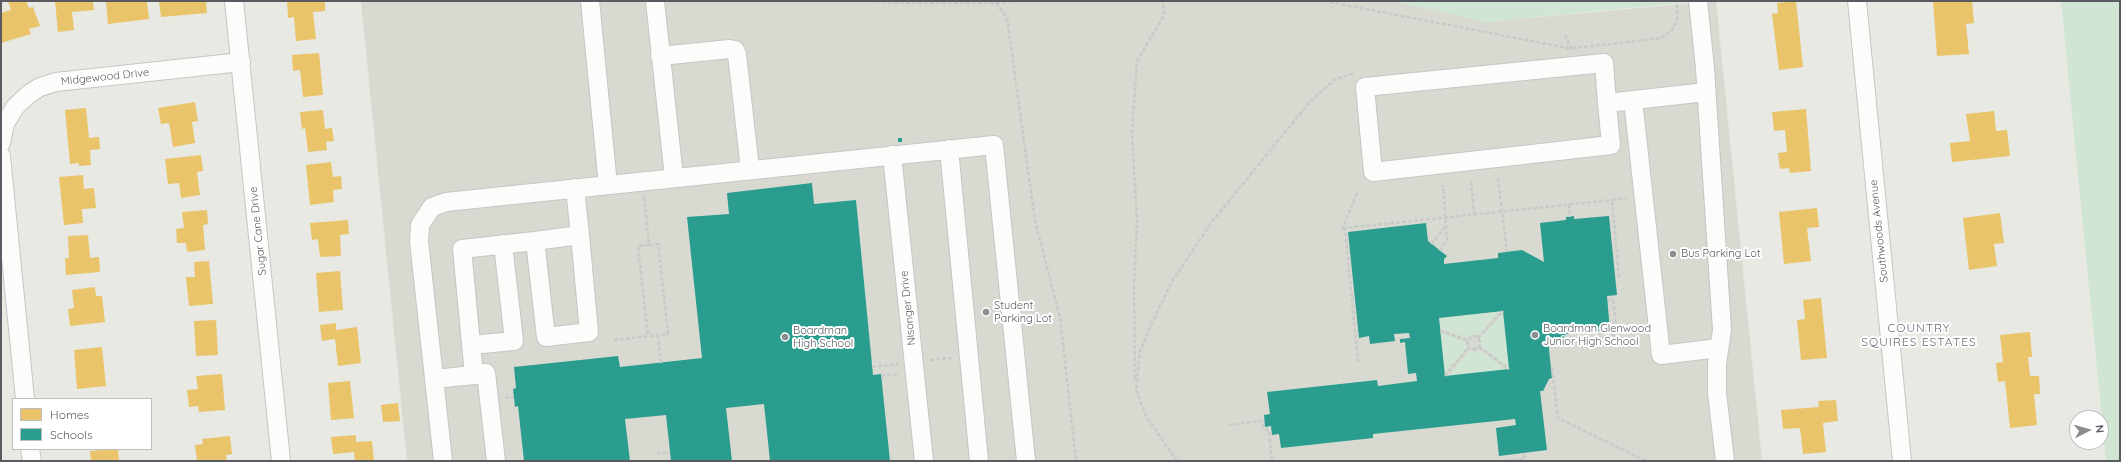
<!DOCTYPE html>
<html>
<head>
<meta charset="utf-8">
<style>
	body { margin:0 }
	#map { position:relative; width:2121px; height:462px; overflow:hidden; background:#e8e9e3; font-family:Quicksand,sans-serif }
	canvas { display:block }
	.frame { position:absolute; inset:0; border:2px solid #595b60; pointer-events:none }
	.legend { position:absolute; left:12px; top:398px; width:140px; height:52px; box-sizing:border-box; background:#fff; border:1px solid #bdbdbf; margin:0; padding:5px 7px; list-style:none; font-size:12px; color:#595b60 }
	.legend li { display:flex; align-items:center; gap:8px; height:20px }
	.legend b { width:20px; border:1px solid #bdbdbf }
	.north { position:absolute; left:2069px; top:410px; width:40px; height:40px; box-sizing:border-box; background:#fff; border:1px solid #bdbdbf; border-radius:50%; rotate:84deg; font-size:11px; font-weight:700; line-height:16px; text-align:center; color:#595b60 }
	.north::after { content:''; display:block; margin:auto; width:14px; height:18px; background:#8b8d8e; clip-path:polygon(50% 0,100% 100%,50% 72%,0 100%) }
</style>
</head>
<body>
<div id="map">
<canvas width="2121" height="462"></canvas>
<div class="frame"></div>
<ul class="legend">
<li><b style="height:11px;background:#e9c46a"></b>Homes</li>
<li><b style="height:11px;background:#2a9d8f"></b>Schools</li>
</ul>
<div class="north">N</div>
</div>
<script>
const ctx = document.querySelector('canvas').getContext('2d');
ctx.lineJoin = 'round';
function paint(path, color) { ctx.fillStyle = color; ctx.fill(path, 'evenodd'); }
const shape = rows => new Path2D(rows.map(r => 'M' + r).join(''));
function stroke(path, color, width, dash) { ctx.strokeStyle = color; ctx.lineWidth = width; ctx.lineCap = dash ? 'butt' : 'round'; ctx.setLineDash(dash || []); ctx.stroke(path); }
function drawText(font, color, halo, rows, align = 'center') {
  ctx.font = font + ' Quicksand,sans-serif'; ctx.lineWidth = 4; ctx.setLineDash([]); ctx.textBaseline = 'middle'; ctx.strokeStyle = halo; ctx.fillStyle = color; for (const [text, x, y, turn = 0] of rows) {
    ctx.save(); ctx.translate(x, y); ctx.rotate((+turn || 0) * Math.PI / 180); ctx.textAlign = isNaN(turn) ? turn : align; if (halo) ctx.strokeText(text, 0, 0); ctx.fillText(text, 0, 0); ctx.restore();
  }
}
paint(shape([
	[361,1,1393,1,1486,22,1716,1,1762,461,407,461]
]), '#d8d9d1');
paint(shape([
	[1393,1,1700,1,1486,22],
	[2061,1,2120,1,2120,461,2106,461],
	[1499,311,1478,335,1471,335,1467,338,1440,328,1439,318],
	[1503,313,1509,368,1481,346,1480,338],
	[1445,333,1465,342,1467,348,1444,373,1440,334],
	[1480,350,1506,370,1450,375,1469,351,1476,352]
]), '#d1e5d4');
paint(shape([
	[8,1,26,1,29,8,33,7,40,26,29,29,31,34,1,43,1,13,11,10],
	[55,1,93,1,94,10,72,12,74,30,58,32],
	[106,1,147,1,149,19,108,24],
	[159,1,206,1,207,13,161,17],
	[287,1,325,1,325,11,313,12,316,39,296,41,294,17,288,18],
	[1796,1,1803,67,1779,70,1772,14,1778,13,1777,3],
	[1933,1,1972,1,1974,23,1966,24,1969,54,1937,56],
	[319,53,323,95,303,97,300,70,293,71,292,55],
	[195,102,198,121,192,122,195,143,173,147,169,123,161,124,158,108],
	[86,108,89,138,99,137,100,149,90,150,91,165,79,166,79,163,70,164,65,110],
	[1806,109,1811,171,1790,173,1789,168,1780,169,1778,153,1787,152,1785,130,1774,131,1772,112],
	[323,110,325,129,332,128,334,141,326,142,327,150,308,152,305,128,302,129,300,112],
	[1994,111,1996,131,2007,130,2010,156,1952,162,1950,143,1970,141,1966,114],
	[201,155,203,171,197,172,200,195,181,198,179,183,168,184,165,159],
	[331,162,333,177,341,176,342,189,333,190,334,202,310,205,306,165],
	[83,175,84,189,94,188,96,208,82,209,83,223,64,225,59,177],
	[1817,208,1819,227,1807,228,1811,261,1784,264,1779,212],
	[207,210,208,224,203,225,205,250,187,252,186,243,177,243,176,229,184,228,182,212],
	[2000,213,2004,243,1994,244,1997,266,1969,270,1963,218],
	[348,220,349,234,340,235,341,256,320,257,318,239,312,240,310,223],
	[88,235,90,258,99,257,100,272,66,275,65,258,69,258,68,236],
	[209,261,213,304,189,306,186,277,195,277,194,262],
	[340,271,343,310,319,312,316,273],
	[95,287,96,296,102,296,105,322,70,326,68,309,74,308,72,290],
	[1821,298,1827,358,1801,360,1797,320,1805,319,1803,300],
	[216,320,218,355,196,356,194,321],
	[336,323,336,330,357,327,361,363,338,366,335,339,322,341,320,325],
	[2030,332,2032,357,2028,357,2030,376,2039,376,2040,394,2034,394,2037,425,2010,428,2005,381,1998,382,1996,363,2003,362,2000,335],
	[102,347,106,386,77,389,74,350],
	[222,374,225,410,199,412,198,406,189,407,187,390,198,389,196,376],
	[350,381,354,418,331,420,328,383],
	[1836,400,1838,421,1823,423,1826,452,1803,454,1800,428,1783,429,1781,410,1819,407,1818,401],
	[398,403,400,421,383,422,381,405],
	[356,435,356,442,372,441,374,461,355,461,354,452,333,454,331,437],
	[230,436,232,454,226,455,227,461,197,461,195,445,203,444,202,439],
	[118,449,119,461,91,461,90,451]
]), '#e9c46a');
paint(shape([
	[898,138,902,138,902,142,898,142],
	[812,183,814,204,856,200,873,375,881,374,890,461,770,461,764,404,726,408,732,461,671,461,666,415,625,419,630,461,524,461,518,406,515,407,513,389,516,388,514,367,618,356,620,367,702,358,687,217,729,214,727,193],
	[1574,216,1574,219,1609,216,1617,295,1607,296,1610,330,1565,334,1566,338,1548,340,1552,378,1549,379,1543,391,1540,391,1547,450,1499,456,1496,428,1516,425,1515,419,1373,434,1373,438,1281,448,1279,434,1272,435,1271,426,1265,427,1264,415,1270,414,1267,392,1377,380,1378,386,1417,381,1416,373,1408,374,1405,342,1400,343,1400,339,1410,338,1409,333,1394,334,1395,341,1370,344,1369,336,1359,338,1348,232,1426,223,1428,241,1447,256,1444,259,1444,264,1498,258,1498,253,1522,250,1544,262,1540,223,1566,220,1566,217],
	[1503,311,1509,369,1445,376,1439,318]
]), '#2a9d8f');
const minor = shape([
	[234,1,281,461],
	[590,1,608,185],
	[655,1,674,177],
	[1698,1,1705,68,1722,330,1717,364,1717,393,1725,461],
	[1857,1,1902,461],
	[660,56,730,49,735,50,737,54,750,169],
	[1633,100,1661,355,1719,348],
	[1607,103,1611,145,1373,172,1365,87,1604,63,1607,103,1706,92],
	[1,143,5,124,15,107,29,94,40,87,56,82,241,62],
	[949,149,979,461],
	[892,155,924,461],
	[1,156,25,399],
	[575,188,580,235,589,332,546,337,535,241,580,235],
	[471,345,514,341,503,244],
	[474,375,486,373,496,461],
	[434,379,474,375,462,249,535,241],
	[30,449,32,461],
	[443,461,419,241,420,225,432,207,446,202,994,145,1026,461]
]);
stroke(minor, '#c5c6c5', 20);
stroke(shape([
	[870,1,901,3,996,3,1007,18,1035,221,1060,317,1076,461],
	[1324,1,1568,48],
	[996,3,1016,1],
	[1565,35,1571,49],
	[1566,49,1661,38,1671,31,1677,20,1677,1],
	[1498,178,1507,252],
	[1471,181,1474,215],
	[644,197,649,245,638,246,648,336],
	[1569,204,1570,217],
	[1344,230,1343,227,1357,193],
	[1431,244,1446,226],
	[1440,251,1447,240,1443,185],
	[1619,277,1612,200,1627,198],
	[1608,300,1613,299,1617,333,1611,336],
	[1440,331,1467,340,1476,336,1480,341,1480,346,1476,349,1471,349,1468,348,1467,340],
	[658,335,661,363],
	[1478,338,1503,311],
	[614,340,668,334,658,244,649,245],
	[1479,347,1509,369],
	[930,360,952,358],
	[1358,362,1345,228,1612,200],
	[872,367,898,364],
	[1552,368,1558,418,1646,461],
	[881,376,899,374],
	[1445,376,1468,348],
	[1135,379,1134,286,1137,221,1132,133,1137,61,1164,15,1163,1],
	[505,398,514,397],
	[1229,425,1262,421,1263,427,1269,431,1272,461],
	[657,454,670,452],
	[1177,461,1146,416,1136,389,1140,351,1152,323,1173,280,1211,223,1308,104,1334,80,1355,73],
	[1501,461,1524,459,1524,453]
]), '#c6cbc9', 2.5, [4, 2]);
stroke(minor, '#fcfcfb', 18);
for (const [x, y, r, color] of [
	[1673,254,4,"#8b8d8e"],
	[986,312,4,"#8b8d8e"],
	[1535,335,4,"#8b8d8e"],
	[785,337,4,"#8b8d8e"]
]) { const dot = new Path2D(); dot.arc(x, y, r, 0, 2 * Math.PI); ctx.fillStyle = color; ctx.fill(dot); stroke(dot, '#fff', 1.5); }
drawText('11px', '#595b60', '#fff', [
	["Midgewood Drive",105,77,-6],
	["Sugar Cane Drive",258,231,-96],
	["Southwoods Avenue",1879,231,-96],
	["Nisonger Drive",908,308,-96]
]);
drawText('11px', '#595b60', '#fff', [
	["Bus Parking Lot",1681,254],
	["Student",994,306],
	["Parking Lot",994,319],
	["Boardman Glenwood",1543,329],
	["Junior High School",1543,342],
	["Boardman",793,331],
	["High School",793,344]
], 'left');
ctx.letterSpacing = '1px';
drawText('12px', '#6a6c72', '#fff', [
	["COUNTRY",1919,328],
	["SQUIRES ESTATES",1919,342]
]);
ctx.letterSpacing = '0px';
</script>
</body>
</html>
